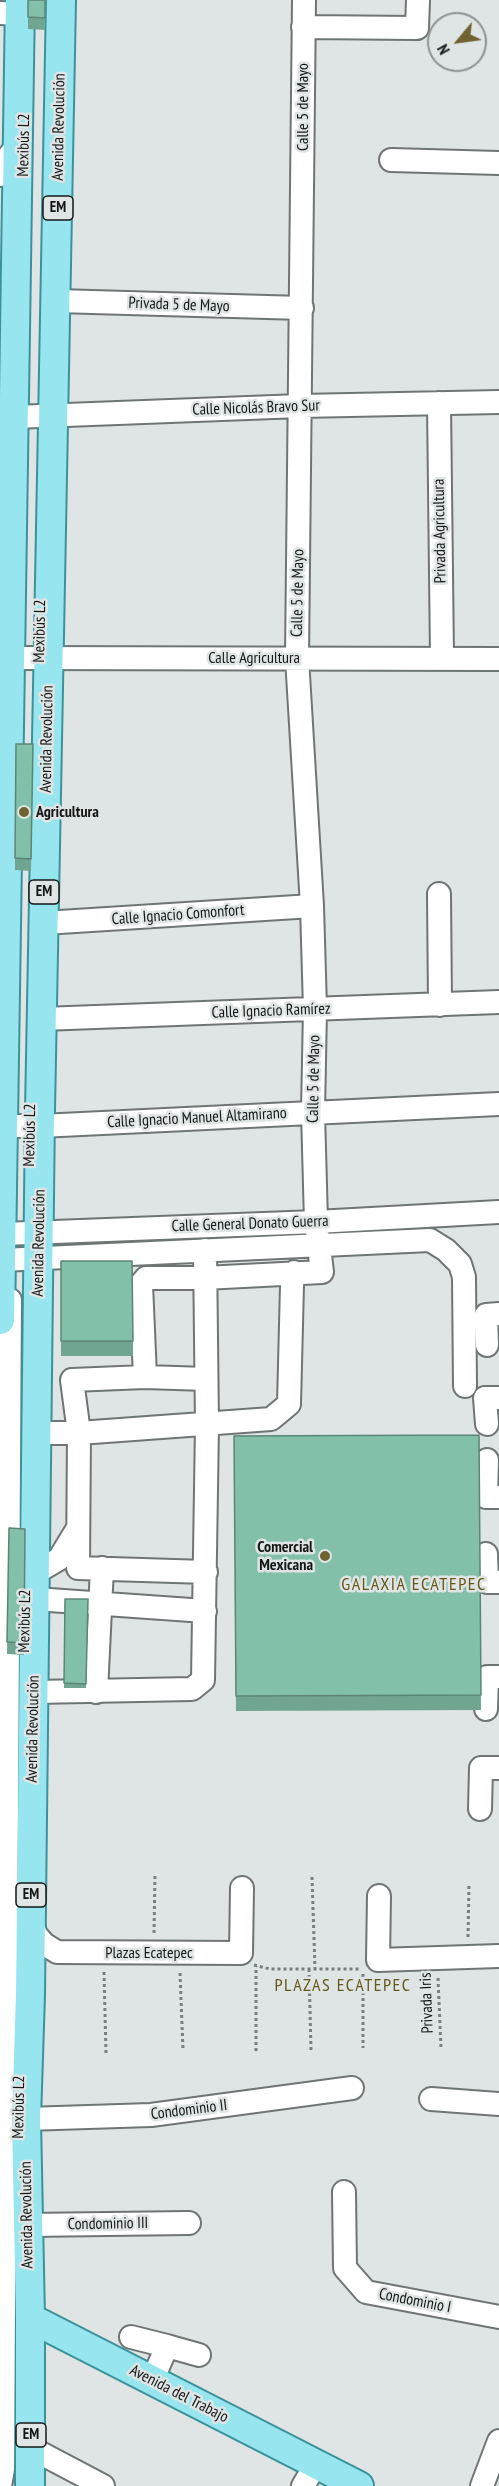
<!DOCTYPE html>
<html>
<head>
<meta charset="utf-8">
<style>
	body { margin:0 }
	#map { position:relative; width:499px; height:2486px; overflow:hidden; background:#dfe5e4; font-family:"PT Sans Narrow",sans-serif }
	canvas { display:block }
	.north { position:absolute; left:427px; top:12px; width:60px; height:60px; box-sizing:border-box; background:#dfe5e4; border:2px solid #8e9392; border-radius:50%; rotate:241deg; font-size:16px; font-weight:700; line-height:24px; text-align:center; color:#141716 }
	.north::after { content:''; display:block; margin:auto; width:21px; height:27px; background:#706330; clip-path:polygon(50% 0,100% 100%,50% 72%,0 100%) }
</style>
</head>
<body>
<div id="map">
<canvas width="499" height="2486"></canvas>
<div class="north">N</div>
</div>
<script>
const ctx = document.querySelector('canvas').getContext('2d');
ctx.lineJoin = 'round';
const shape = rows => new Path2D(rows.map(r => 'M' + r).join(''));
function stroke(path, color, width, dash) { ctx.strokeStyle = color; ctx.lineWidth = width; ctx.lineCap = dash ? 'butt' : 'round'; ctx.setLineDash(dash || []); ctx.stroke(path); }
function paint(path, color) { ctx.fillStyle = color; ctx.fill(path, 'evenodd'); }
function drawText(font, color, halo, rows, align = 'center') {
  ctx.font = font + ' "PT Sans Narrow",sans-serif'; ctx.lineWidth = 5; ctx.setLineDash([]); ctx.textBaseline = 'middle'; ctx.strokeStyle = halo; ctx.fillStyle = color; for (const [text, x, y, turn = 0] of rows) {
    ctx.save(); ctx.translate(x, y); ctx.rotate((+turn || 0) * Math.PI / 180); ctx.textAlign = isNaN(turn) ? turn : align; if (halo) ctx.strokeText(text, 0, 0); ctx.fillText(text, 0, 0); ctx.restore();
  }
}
const minor = shape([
	[0,13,19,14],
	[303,27,417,28,418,0],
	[391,160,499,163],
	[0,175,4,162,18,145],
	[57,301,302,308],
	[439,403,442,658],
	[14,417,300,406,499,402],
	[9,658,499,659],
	[439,894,440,1005],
	[44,923,312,906],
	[42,1019,499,1002],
	[2,1126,40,1126,499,1104],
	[2,1234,316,1222,499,1212],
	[2,1260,430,1240,446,1250,460,1264,464,1277,465,1386],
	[487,1345,486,1315,499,1314],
	[145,1377,141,1284,146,1278,204,1278,322,1272,316,1222,313,1112,315,1009,312,906,297,658,304,0],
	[487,1424,485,1398,499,1398],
	[37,1433,79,1433,271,1419,289,1404,292,1285,294,1272],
	[487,1460,486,1497,499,1497],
	[486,1554,487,1582,499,1582],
	[206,1572,78,1568,79,1433,72,1380,145,1377,206,1379],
	[35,1573,59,1559,78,1528],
	[35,1599,205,1611],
	[34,1692,192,1689,203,1680,207,1425,205,1250],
	[96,1692,102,1568],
	[486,1709,487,1677,499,1677],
	[480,1809,481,1768,499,1768],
	[379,1896,378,1960,499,1956],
	[31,1920,36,1935,44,1944,57,1952,241,1953,242,1888],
	[431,2099,499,2104],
	[26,2119,151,2115,352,2088],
	[344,2192,345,2268,366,2292,499,2317],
	[27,2225,189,2223],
	[131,2337,167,2346],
	[152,2381,167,2346,199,2355],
	[31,2448,103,2486],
	[0,2486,3,2469,4,2305,10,1300],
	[303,2486,316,2464],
	[482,2486,499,2441]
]);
const major = shape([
	[0,1320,20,0],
	[30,2318,359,2486],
	[30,2486,30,2318,26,2119,30,1995,40,1110,61,0]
]);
stroke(minor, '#6f7474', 26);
stroke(major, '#3c929b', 32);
stroke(shape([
	[312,1877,315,1969],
	[154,1933,155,1873],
	[468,1937,469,1884],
	[254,1965,270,1969,361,1969],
	[309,1969,311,2050],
	[104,1972,106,2053],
	[180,1973,183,2050],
	[363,1974,363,2048],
	[438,1978,441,2048],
	[256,2051,256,1966]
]), '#7a7e7d', 3, [3, 3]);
stroke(minor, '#fff', 22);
stroke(major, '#97e5ee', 28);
paint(shape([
	[28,0,46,0,45,30,28,29],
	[33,744,31,871,15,870,15,858],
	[61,1261,132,1261,133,1356,61,1356],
	[479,1435,481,1710,236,1711,234,1436],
	[9,1528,25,1529,24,1655,7,1654],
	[65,1599,88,1599,86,1688,64,1688]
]), '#70a591');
const building = shape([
	[28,0,45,0,45,18,28,17,28,0],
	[16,744,33,744,31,859,15,858,16,744],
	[61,1261,132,1261,133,1341,61,1341,61,1261],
	[479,1435,481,1695,236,1696,234,1436,479,1435],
	[9,1528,25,1529,24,1643,7,1642,9,1528],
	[65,1599,88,1599,86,1684,64,1683,65,1599]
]);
paint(building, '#82c0a9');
stroke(building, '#5b8676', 1.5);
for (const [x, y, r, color] of [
	[24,812,6,"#706330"],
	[325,1556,6,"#706330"]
]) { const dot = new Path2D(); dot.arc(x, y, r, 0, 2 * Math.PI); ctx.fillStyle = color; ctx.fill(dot); stroke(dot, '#dfe5e4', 2); }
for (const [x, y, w] of [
	[58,208,30],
	[44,892,30],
	[31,1895,30],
	[31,2435,30]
]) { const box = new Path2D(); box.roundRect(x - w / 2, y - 12, w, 24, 4.5); ctx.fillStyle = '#dfe5e4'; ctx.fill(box); stroke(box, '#141716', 1.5); }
drawText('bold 15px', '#141716', null, [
	["EM",58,208],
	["EM",44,892],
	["EM",31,1895],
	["EM",31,2435]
]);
drawText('16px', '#141716', '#dfe5e4', [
	["Calle 5 de Mayo",303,107,-90],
	["Avenida Revolución",59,127,-89],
	["Mexibús L2",24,145,-89],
	["Privada 5 de Mayo",179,305,2],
	["Calle Nicolás Bravo Sur",256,408,-2],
	["Privada Agricultura",440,531,-91],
	["Calle 5 de Mayo",298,593,-89],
	["Mexibús L2",40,631,-89],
	["Calle Agricultura",254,658],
	["Avenida Revolución",47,739,-89],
	["Calle Ignacio Comonfort",178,915,-4],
	["Calle Ignacio Ramírez",271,1011,-2],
	["Calle 5 de Mayo",314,1079,-89],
	["Calle Ignacio Manuel Altamirano",197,1118,-3],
	["Mexibús L2",30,1135,-89],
	["Calle General Donato Guerra",250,1224,-2],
	["Avenida Revolución",39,1243,-89],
	["Mexibús L2",25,1621,-89],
	["Avenida Revolución",33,1729,-89],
	["Plazas Ecatepec",149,1953],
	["Privada Iris",427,2003,-92],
	["Mexibús L2",19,2107,-89],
	["Condominio II",189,2110,-7],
	["Avenida Revolución",27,2215,-91],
	["Condominio III",108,2224,-1],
	["Condominio I",415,2301,11],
	["Avenida del Trabajo",179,2394,27]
]);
drawText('bold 16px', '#141716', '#dfe5e4', [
	["Agricultura",36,812],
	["Comercial",313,1547,"right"],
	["Mexicana",313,1565,"right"]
], 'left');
ctx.letterSpacing = '1.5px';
drawText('18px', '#66571b', '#dfe5e4', [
	["GALAXIA ECATEPEC",414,1585],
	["PLAZAS ECATEPEC",343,1986]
]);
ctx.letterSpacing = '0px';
</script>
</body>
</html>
